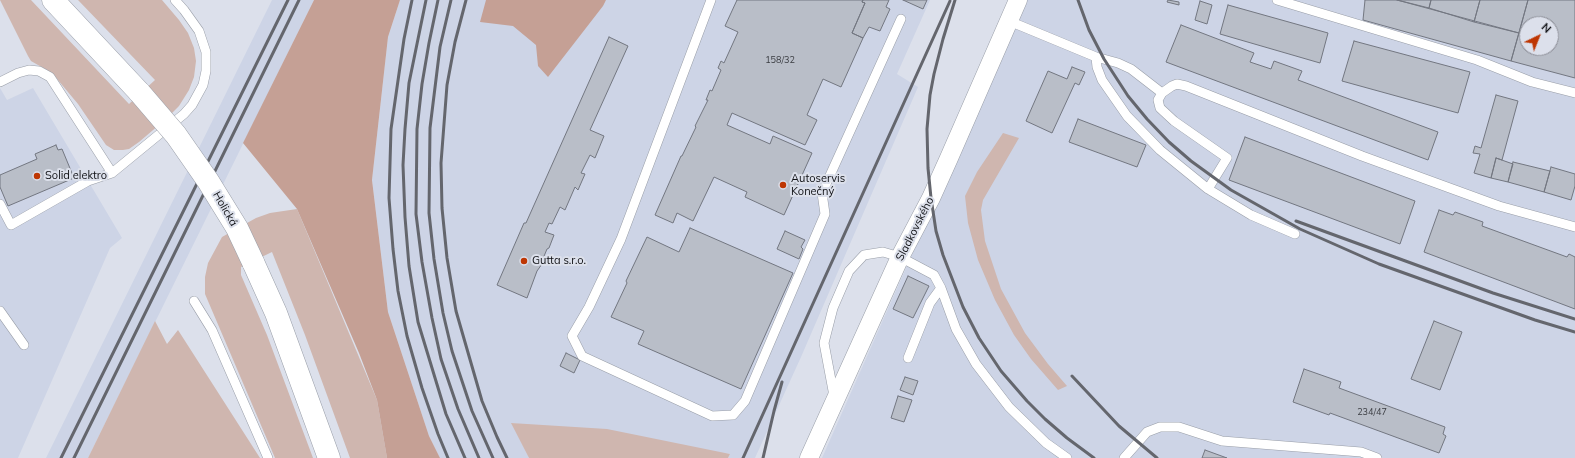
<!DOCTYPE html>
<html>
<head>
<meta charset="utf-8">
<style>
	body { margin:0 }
	#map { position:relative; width:1575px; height:458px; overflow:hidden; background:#dce0eb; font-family:Mulish,sans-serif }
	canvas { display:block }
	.north { position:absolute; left:1519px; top:16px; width:40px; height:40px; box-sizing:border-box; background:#dce0eb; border:1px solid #8a8c95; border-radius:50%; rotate:43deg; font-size:11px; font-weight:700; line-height:16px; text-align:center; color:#0e0f13 }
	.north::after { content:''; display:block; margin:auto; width:14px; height:18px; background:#be3602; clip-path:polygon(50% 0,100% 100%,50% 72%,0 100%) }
</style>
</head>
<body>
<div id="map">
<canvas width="1575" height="458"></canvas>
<div class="north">N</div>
</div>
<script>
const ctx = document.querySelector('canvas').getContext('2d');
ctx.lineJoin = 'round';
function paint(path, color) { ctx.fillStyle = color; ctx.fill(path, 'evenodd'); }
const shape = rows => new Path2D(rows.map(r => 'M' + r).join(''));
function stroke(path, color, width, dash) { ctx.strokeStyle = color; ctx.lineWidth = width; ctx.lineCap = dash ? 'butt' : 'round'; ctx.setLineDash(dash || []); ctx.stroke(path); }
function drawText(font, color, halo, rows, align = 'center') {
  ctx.font = font + ' Mulish,sans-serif'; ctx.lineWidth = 4; ctx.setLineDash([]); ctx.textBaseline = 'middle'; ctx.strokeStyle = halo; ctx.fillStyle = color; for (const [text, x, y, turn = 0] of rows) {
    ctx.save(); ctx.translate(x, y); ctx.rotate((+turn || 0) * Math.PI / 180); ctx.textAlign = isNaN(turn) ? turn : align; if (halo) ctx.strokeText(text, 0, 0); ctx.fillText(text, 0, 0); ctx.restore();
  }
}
paint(shape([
	[272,0,314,0,88,458,46,458],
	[400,0,930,0,897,74,918,87,801,357,755,458,728,458,730,454,512,423,529,458,440,458,429,436,388,312,372,180,388,37],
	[1027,0,1575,0,1575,458,822,458,971,121],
	[1527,24,1551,24,1551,48,1527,48],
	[0,88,7,100,33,88,122,238,110,248,18,458,0,458]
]), '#cdd4e6');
paint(shape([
	[0,0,31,0,129,104,155,80,78,0,162,0,179,20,188,33,194,48,196,61,194,77,189,90,179,106,166,119,139,142,129,149,123,150,114,150,106,145,78,104,52,73,31,61,28,56],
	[1003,133,1019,138,983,200,981,210,985,241,1001,289,1025,333,1048,364,1067,386,1058,390,1031,359,1014,335,995,300,978,260,968,223,965,196,977,172],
	[297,209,377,400,387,458,350,458,305,335,272,252,241,267,241,275,267,335,313,458,275,458,205,294,205,277,208,263,222,237,256,218,270,213],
	[155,321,167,344,178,330,260,458,88,458],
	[511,423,607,429,730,454,728,458,529,458]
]), '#cfb6af');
paint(shape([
	[314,0,400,0,388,37,372,180,388,312,429,436,440,458,387,458,377,400,359,353,297,209,243,143],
	[486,0,606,0,603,6,548,77,538,66,536,45,513,26,480,22]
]), '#c5a095');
const building = shape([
	[737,0,863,0,862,2,865,3,852,33,863,38,841,87,823,79,807,115,817,120,805,145,732,113,727,125,770,144,773,136,812,153,784,215,745,197,747,192,714,177,693,221,677,213,673,223,655,215,681,156,682,156,696,127,695,126,708,100,706,100,710,90,712,91,721,70,718,68,721,61,724,63,738,32,725,26,737,0],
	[863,0,889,0,886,7,890,9,880,31,869,27,863,38,852,33,865,3,862,2,863,0],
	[903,0,927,0,923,9,903,0],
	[1168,0,1179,2,1179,5,1167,2,1168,0],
	[1365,0,1397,0,1519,33,1511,61,1363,20,1365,0],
	[1397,0,1431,0,1429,8,1397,0],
	[1431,0,1480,0,1474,22,1429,8,1431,0],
	[1480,0,1528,0,1519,33,1474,22,1480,0],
	[1528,0,1575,0,1575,78,1511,61,1528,0],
	[1527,24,1551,24,1551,48,1527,48,1527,24],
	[1200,1,1212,5,1207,24,1195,20,1200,1],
	[1228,5,1328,33,1320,63,1220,34,1228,5],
	[1181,25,1254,53,1250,62,1271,69,1274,61,1302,71,1298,80,1438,132,1428,160,1166,62,1181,25],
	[609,37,628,46,590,130,604,136,595,158,590,155,581,173,585,174,578,190,575,187,565,210,560,207,552,224,549,223,545,232,554,235,549,248,547,249,542,261,542,264,537,271,527,298,497,285,524,223,526,223,609,37],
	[1354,41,1470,72,1458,113,1342,81,1354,41],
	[1072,67,1085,72,1079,85,1075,83,1052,133,1026,121,1048,71,1067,79,1072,67],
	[1496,95,1518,101,1502,160,1496,158,1491,178,1474,173,1480,154,1473,153,1475,146,1481,148,1496,95],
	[1078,119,1146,145,1137,167,1069,142,1078,119],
	[1245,137,1415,201,1400,244,1229,180,1245,137],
	[56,145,58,150,62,149,74,178,8,206,0,187,0,175,37,159,35,154,56,145],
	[1496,158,1513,164,1508,182,1491,178,1496,158],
	[1513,162,1550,171,1544,192,1508,182,1513,162],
	[1551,167,1575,174,1575,186,1571,200,1544,192,1551,167],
	[1439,210,1453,215,1455,212,1483,222,1482,226,1567,257,1569,254,1575,257,1575,309,1424,252,1439,210],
	[690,228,793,273,741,389,638,344,644,331,611,317,627,283,626,281,647,237,679,252,690,228],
	[785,231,805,240,801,247,803,249,799,259,777,249,785,231],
	[908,276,929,286,913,318,893,309,908,276],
	[1434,321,1462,332,1440,390,1411,379,1434,321],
	[566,353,580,360,574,373,560,366,566,353],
	[1304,369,1341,382,1339,388,1445,427,1443,434,1446,436,1439,453,1330,413,1329,415,1293,402,1304,369],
	[905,377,918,381,913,395,900,390,905,377],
	[898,396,912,400,904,422,891,418,898,396],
	[1205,450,1227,458,1202,458,1205,450]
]);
paint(building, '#b9bec8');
stroke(building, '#737781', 1);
const service = shape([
	[711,0,621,239,589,307,572,336,582,356,712,416,733,415,745,401,825,214,822,193,901,19],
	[1277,0,1477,60,1532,82,1575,93],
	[1009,21,1096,57,1118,63,1131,69,1162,93,1172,86,1177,84,1186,86,1362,156,1499,206,1575,227],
	[1096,57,1097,67,1102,80,1127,116,1160,150,1208,189],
	[0,82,18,73,29,70,39,71,50,77,112,173],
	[1162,93,1158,100,1160,108,1174,121,1227,158,1208,189,1251,215,1295,234],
	[0,204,11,225,88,181,112,173,184,114,192,105,203,85,206,71,206,52,199,31,184,10,175,0],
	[194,301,212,330,268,458],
	[0,311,24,345],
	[908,358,930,303,941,288],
	[834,396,824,343,833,308,849,271,864,255,883,252,900,257,934,275,941,288,956,329,976,364,1009,407,1046,443,1067,458],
	[1124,458,1147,432,1160,427,1179,427,1222,441,1361,452,1377,458]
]);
const minor = shape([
	[809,458,900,257,931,198,949,158,1018,0]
]);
const tertiary = shape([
	[53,0,140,93],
	[253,262,276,313,329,458]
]);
stroke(service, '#999ea8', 10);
stroke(minor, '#999ea8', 19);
stroke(tertiary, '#999ea8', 23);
stroke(service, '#fff', 9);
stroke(minor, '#fff', 18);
stroke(tertiary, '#fff', 22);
stroke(shape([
	[412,0,404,39,391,129,389,198,393,249,398,291,407,336,422,388,438,434,448,458],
	[426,0,409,83,405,129,403,165,405,217,409,266,418,322,446,414,465,458],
	[438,0,429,43,422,84,417,129,416,214,422,262,432,318,441,359,458,409,479,458],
	[451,0,440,47,430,128,429,213,434,259,443,313,452,351,472,411,493,458],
	[466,0,455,42,447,85,441,163,442,208,447,258,456,311,482,401,497,437,507,458],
	[955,0,943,39,934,74,930,95,927,129,928,168,931,198,936,231,943,255,963,307,979,338,1001,371,1027,401,1045,419,1067,438,1094,458],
	[1078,0,1089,30,1104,59,1128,96,1147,119,1169,142,1191,161,1231,190,1300,229,1379,264,1535,320,1575,332],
	[1296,221,1493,293,1575,319],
	[1072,376,1119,426,1157,458],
	[61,458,288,0],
	[74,458,299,0],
	[743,458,950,1],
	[763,458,774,411,782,382]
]), '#64666d', 3);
const tertiaryBridge = shape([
	[140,93,176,135,208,181,237,228,253,262]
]);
stroke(tertiaryBridge, '#999ea8', 23, []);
stroke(tertiaryBridge, '#fff', 22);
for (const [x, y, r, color] of [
	[37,176,4,"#be3602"],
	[783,185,4,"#be3602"],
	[524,261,4,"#be3602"]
]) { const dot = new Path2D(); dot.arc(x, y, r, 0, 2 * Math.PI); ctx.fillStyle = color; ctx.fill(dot); stroke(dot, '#dce0eb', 1.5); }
drawText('9px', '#393b40', null, [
	["158/32",780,60],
	["234/47",1372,412]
]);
drawText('11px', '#0e0f13', '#dce0eb', [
	["Solid elektro",45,176],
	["Autoservis",791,179],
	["Konečný",791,192],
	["Gutta s.r.o.",532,261]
], 'left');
drawText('11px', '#0e0f13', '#dce0eb', [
	["Holická",225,209,60],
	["Sladkovského",915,229,-63]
]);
</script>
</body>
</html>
